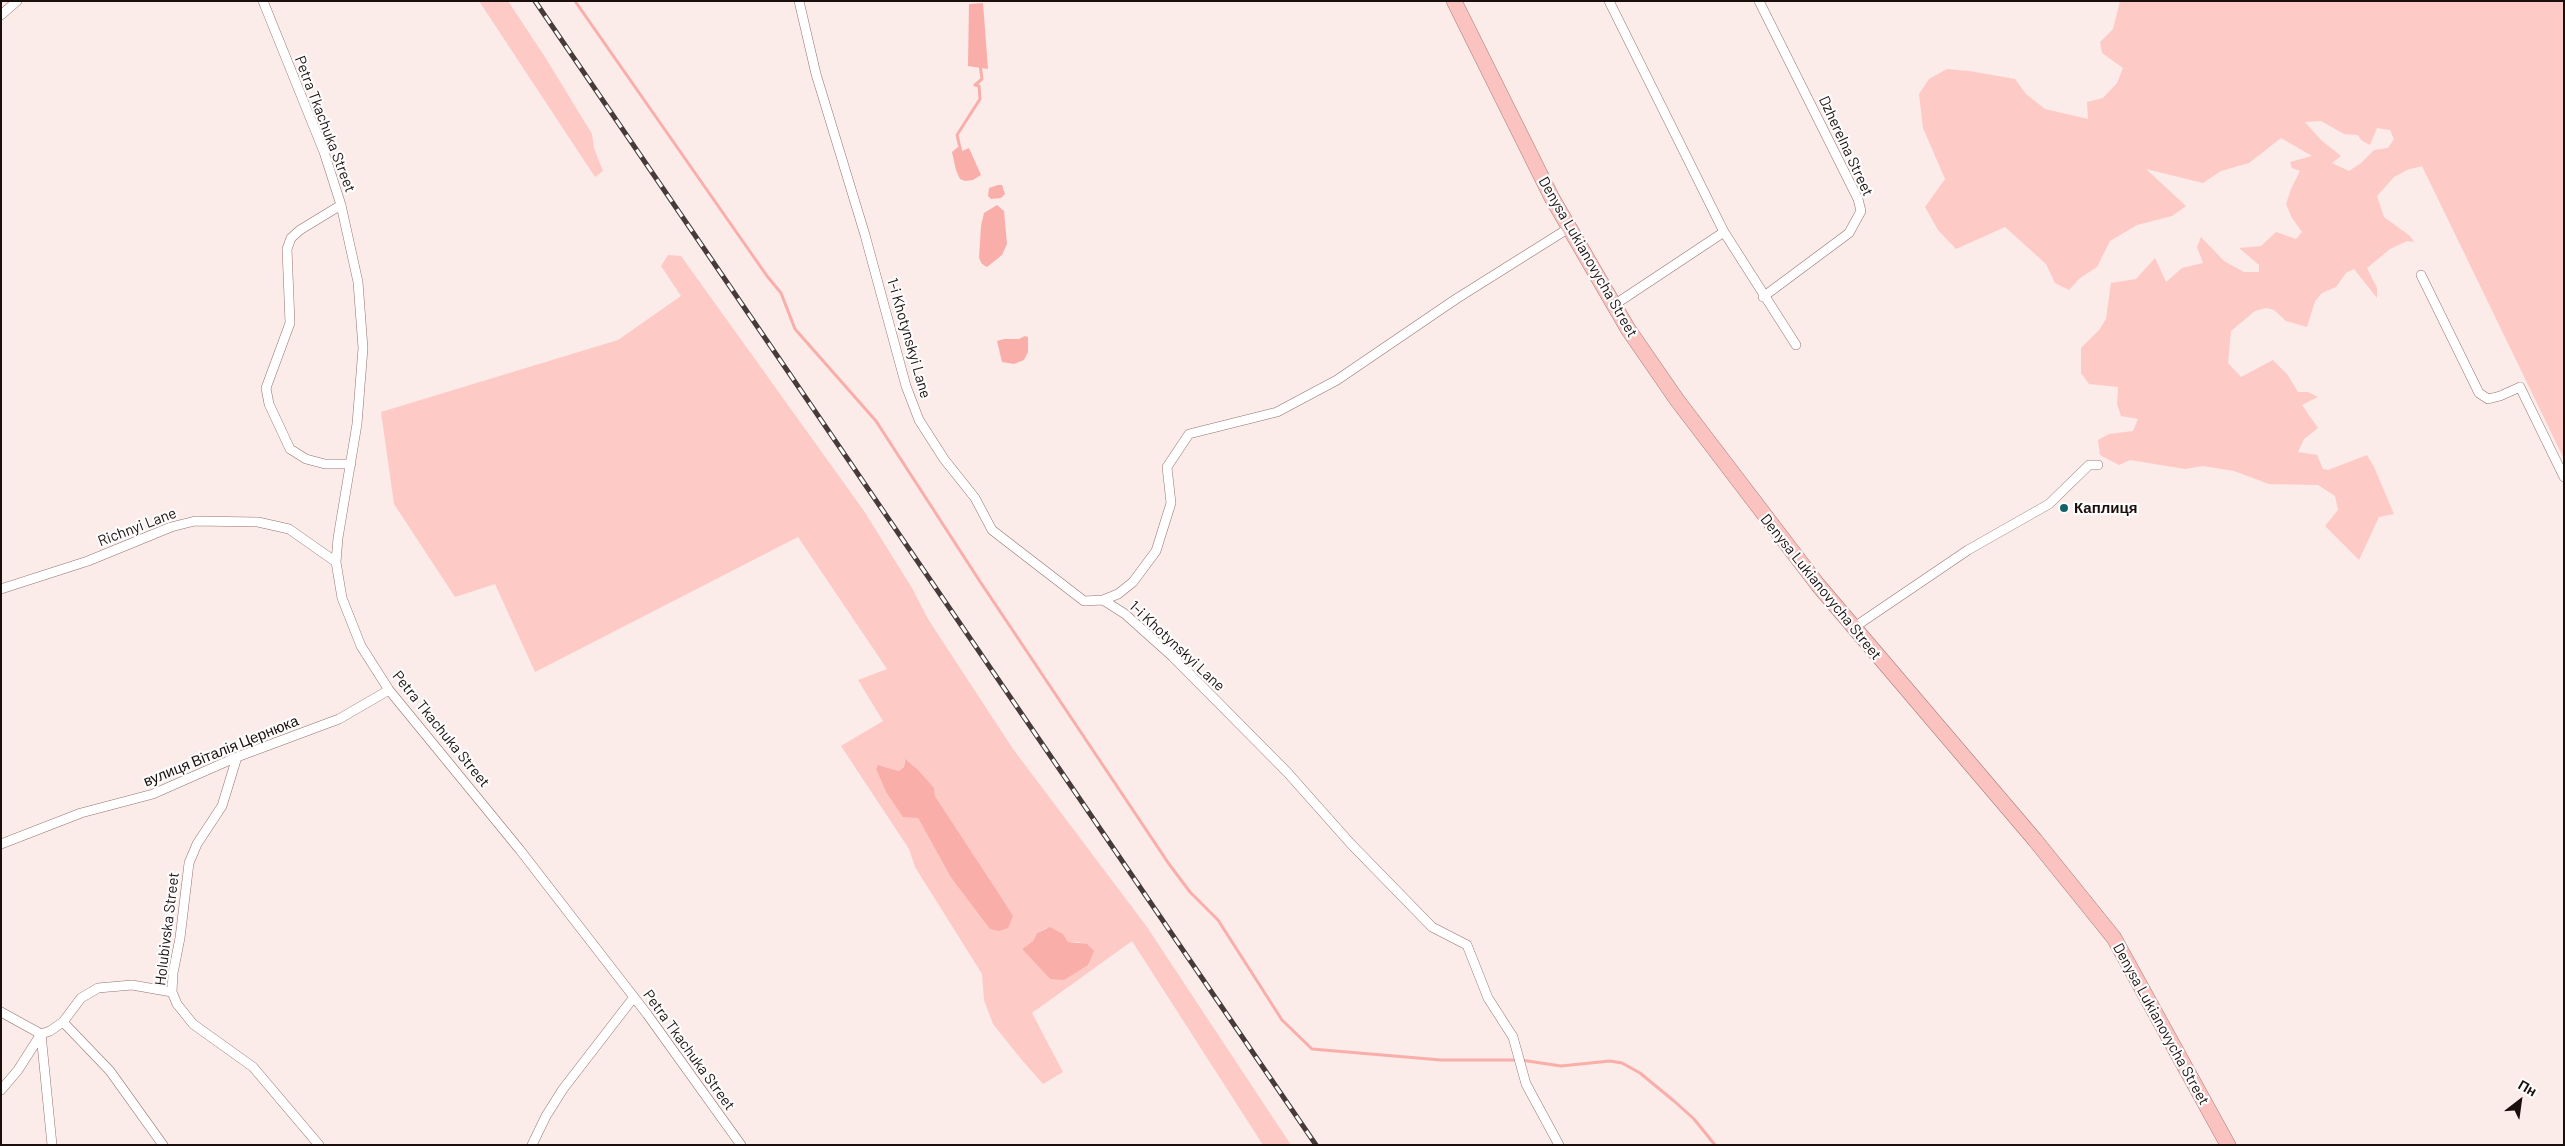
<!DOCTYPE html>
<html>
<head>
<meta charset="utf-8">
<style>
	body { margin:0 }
	#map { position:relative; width:2565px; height:1146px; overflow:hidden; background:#fbebe9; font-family:Barlow,sans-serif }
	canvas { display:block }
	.frame { position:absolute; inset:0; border:2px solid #1b0f0e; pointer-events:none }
	.north { position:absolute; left:2495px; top:1076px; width:50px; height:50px; -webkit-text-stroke:4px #fcfcfc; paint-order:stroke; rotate:30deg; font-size:14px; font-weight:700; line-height:20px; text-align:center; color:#1b0f0e }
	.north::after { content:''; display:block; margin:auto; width:18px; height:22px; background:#1b0f0e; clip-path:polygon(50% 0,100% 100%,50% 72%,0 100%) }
</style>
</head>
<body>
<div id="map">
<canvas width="2565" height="1146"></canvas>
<div class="frame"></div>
<div class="north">Пн</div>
</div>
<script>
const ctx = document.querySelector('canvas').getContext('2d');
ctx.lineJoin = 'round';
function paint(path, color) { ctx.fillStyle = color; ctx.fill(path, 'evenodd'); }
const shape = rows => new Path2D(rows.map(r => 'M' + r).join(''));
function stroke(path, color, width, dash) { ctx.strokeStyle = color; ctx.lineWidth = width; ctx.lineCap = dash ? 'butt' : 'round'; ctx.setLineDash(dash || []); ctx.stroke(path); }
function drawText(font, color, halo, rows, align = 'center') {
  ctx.font = font + ' Barlow,sans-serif'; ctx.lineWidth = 4.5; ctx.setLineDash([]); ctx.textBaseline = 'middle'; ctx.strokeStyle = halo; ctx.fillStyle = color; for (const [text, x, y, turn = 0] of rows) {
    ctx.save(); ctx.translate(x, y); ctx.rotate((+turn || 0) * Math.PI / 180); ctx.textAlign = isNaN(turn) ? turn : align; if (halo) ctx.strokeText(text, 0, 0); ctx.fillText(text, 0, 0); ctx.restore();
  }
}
paint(shape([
	[479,1,508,1,545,57,592,134,594,148,603,171,595,177],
	[2120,1,2564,1,2564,459,2422,166,2407,170,2394,177,2377,196,2384,217,2410,236,2414,242,2407,241,2390,249,2367,268,2377,288,2377,298,2354,269,2346,273,2336,287,2322,293,2315,301,2307,327,2286,321,2274,310,2266,308,2255,311,2231,331,2228,363,2241,377,2273,360,2287,374,2298,392,2308,392,2318,397,2302,405,2318,428,2304,439,2298,452,2317,455,2323,469,2328,470,2367,455,2374,467,2394,514,2379,517,2359,560,2325,526,2338,510,2335,496,2318,485,2269,484,2234,471,2203,466,2185,469,2130,460,2119,465,2100,455,2098,440,2109,434,2133,431,2138,419,2121,416,2117,404,2118,387,2089,384,2081,373,2081,348,2099,330,2106,319,2111,283,2136,279,2155,258,2166,282,2182,268,2203,263,2197,247,2201,237,2224,261,2244,272,2259,272,2259,265,2239,248,2261,246,2276,232,2296,239,2302,232,2292,218,2286,204,2291,189,2300,171,2292,168,2290,162,2312,156,2281,138,2249,163,2221,171,2203,183,2146,169,2186,206,2172,216,2137,225,2110,241,2097,267,2080,278,2069,290,2055,283,2046,264,2005,227,1956,249,1938,230,1925,207,1945,179,1923,128,1919,94,1929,79,1947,69,1969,71,2015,79,2026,94,2045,109,2088,119,2087,102,2103,98,2117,83,2123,68,2102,53,2100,42,2113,29],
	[2321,121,2344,134,2358,135,2361,140,2370,145,2377,128,2390,130,2394,139,2388,148,2374,150,2361,163,2349,171,2332,163,2341,156,2321,140,2305,122],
	[668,255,681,256,864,511,912,588,928,619,1013,749,1147,927,1291,1145,1263,1145,1132,941,1032,1013,1063,1072,1043,1084,1021,1059,993,1024,984,1000,982,974,915,867,909,849,841,746,883,721,858,680,887,669,798,537,535,672,495,584,455,597,394,504,381,412,618,340,681,296,661,266],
	[904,760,934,788,935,796,1005,903,1013,916,1007,928,966,895,950,876,918,818,886,792,876,769,882,766,899,771,904,767],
	[1046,928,1063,934,1068,942,1080,942,1050,979,1022,949,1033,941,1037,933]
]), '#fecac6');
paint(shape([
	[983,3,988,69,968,66,969,4],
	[958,147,962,151,969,148,981,175,973,180,965,181,960,179,956,170,952,152],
	[998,185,1002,185,1005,194,1001,198,991,199,988,196,989,188],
	[997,205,1004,211,1007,244,1002,255,987,267,982,264,979,258,981,226,984,213],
	[1025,336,1028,337,1028,352,1024,360,1014,364,1002,362,997,341,1004,339,1019,339],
	[905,759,918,770,934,788,935,796,1005,903,1013,916,1008,928,999,931,990,929,950,876,918,818,903,817,886,792,876,769,878,765,899,771,904,767],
	[1050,927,1063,934,1068,942,1087,944,1094,951,1088,965,1064,980,1050,979,1022,949,1033,941,1037,933]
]), '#f9aeaa');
stroke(shape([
	[575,1,767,276,781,293,795,329,876,421,979,580,1169,864,1190,892,1218,920,1282,1020,1312,1049,1441,1060,1517,1060],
	[961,152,957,135,980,99,979,86,975,85,982,79,980,64],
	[1521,1060,1561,1066,1610,1061,1622,1063,1640,1073,1674,1101,1694,1119,1715,1145]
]), '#f9aeaa', 3);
const minor = shape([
	[263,1,324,152,341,205,358,282,363,348,357,424,338,538,336,562,342,598,361,646,389,690,520,850,647,1014,741,1145],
	[799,1,816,74,865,235,906,386,919,420,944,459,975,498,992,530,1084,601,1103,600,1125,614,1173,657,1287,772,1351,844,1432,927,1467,945,1488,998,1513,1037,1526,1084,1559,1145],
	[1609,1,1724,232,1796,345],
	[1759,1,1858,199,1861,211,1849,233,1763,297],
	[1,15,17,1],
	[341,205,300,230,291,238,287,249,290,323,266,388,269,404,290,449,306,459,325,464,351,464],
	[2421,275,2479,393,2488,399,2500,396,2520,387,2564,477],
	[1614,305,1724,232],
	[1,589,88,561,171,527,195,521,258,522,289,529,336,562],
	[1103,600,1118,594,1133,582,1156,551,1171,503,1167,467,1189,434,1277,412,1337,380,1456,299,1569,228],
	[1853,628,1968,550,2049,504,2089,465,2098,465],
	[237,757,222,806,197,844,189,863,180,938,173,973,172,992,177,1004,193,1024,253,1067,319,1145],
	[1,844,81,813,153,794,237,757,339,719,389,690],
	[1,1012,41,1034,50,1031,63,1022,110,1071,163,1145],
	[63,1022,81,998,98,988,132,985,172,992],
	[41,1034,52,1145],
	[1,1090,18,1070,41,1034],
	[532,1145,546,1116,563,1089,634,997]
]);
const trunk = shape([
	[1454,1,1552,198,1628,329,1677,400,1818,585,2035,840,2114,938,2228,1145]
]);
stroke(minor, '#967370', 10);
stroke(trunk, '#ab7a77', 16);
stroke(minor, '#fff', 9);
stroke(trunk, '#fac3bf', 15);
const rail = shape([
	[535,1,1316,1145]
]);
stroke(rail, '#473b39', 5);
stroke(rail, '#fcfcfc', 3, [9]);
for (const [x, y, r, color] of [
	[2064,508,5,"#116167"]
]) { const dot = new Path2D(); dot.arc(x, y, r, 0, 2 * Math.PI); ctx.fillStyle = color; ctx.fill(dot); stroke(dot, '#fcfcfc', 2); }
drawText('15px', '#1b0f0e', '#fcfcfc', [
	["Petra Tkachuka Street",325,124,69],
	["Dzherelna Street",1846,146,65],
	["Denysa Lukianovycha Street",1588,257,60],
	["1-i Khotynskyi Lane",909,338,74],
	["Richnyi Lane",137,527,-21],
	["Denysa Lukianovycha Street",1821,587,51],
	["1-i Khotynskyi Lane",1177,646,43],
	["Petra Tkachuka Street",441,729,51],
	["вулиця Віталія Цернюка",221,751,-22],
	["Holubivska Street",167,929,-83],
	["Denysa Lukianovycha Street",2161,1024,61],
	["Petra Tkachuka Street",689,1050,54]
]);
drawText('bold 15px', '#1b0f0e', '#fcfcfc', [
	["Каплиця",2074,508]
], 'left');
</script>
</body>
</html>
